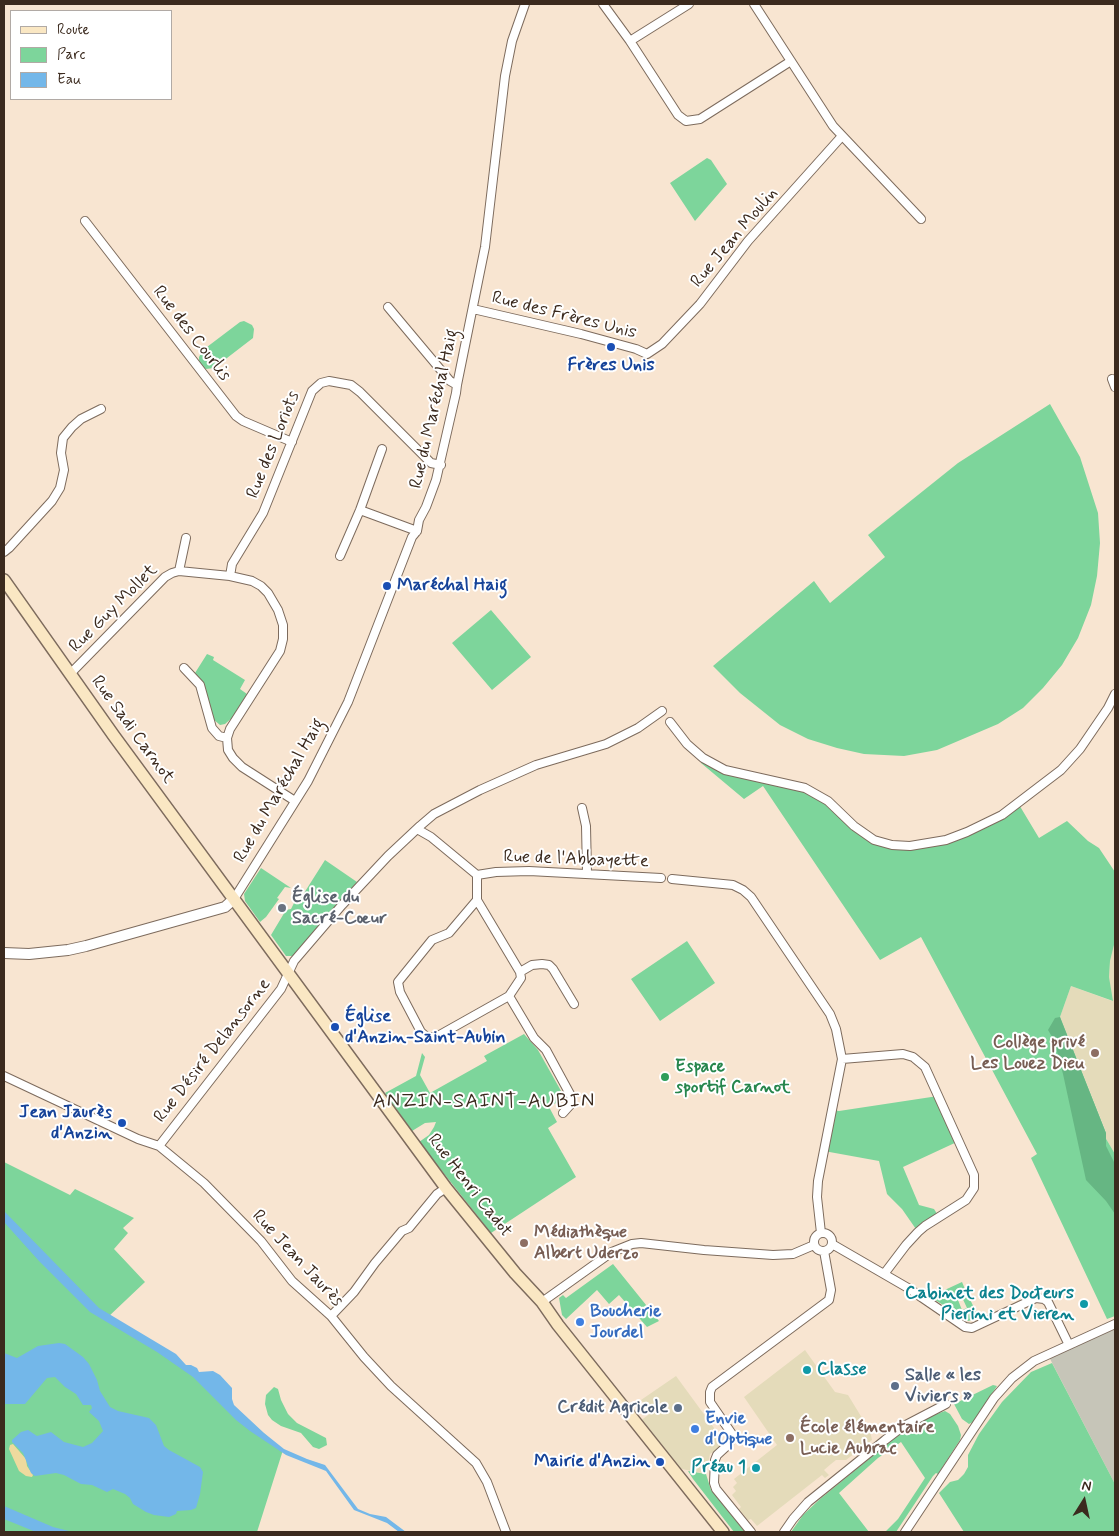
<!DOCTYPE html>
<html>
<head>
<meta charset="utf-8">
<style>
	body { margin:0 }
	#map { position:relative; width:1119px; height:1536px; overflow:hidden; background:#f8e5d1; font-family:Mynerve,sans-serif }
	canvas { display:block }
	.frame { position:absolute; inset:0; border:5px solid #3b2a1e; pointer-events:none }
	.legend { position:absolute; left:10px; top:10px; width:162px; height:90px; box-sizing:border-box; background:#fff; border:1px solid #b1aaa5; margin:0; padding:6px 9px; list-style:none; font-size:15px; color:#3b2a1e }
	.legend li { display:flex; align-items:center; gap:10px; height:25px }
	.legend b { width:25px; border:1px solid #b1aaa5 }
	.north { position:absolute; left:1059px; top:1476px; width:50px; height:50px; -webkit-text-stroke:4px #fff; paint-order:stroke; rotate:10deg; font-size:14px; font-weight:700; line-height:20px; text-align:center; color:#3b2a1e }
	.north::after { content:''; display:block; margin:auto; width:18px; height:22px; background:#3b2a1e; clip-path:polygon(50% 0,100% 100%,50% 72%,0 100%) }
</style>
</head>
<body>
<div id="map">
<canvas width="1119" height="1536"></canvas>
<div class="frame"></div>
<ul class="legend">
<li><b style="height:6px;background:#fae7c3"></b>Route</li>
<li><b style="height:14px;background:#7dd59b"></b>Parc</li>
<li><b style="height:14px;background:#73b7e9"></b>Eau</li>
</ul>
<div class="north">N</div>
</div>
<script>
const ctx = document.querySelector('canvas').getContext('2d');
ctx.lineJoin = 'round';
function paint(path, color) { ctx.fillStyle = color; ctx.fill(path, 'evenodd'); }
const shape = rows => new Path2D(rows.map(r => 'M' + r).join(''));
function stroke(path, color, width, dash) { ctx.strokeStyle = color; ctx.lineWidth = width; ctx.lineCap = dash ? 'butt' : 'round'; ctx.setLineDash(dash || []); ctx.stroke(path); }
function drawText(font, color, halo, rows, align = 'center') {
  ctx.font = font + ' Mynerve,sans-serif'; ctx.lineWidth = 4; ctx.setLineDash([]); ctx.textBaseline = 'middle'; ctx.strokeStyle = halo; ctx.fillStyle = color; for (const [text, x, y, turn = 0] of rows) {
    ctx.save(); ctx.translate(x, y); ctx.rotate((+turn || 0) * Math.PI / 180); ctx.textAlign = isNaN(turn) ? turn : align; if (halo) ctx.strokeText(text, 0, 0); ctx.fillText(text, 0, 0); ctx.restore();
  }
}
paint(shape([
	[1115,941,1115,1154,1105,1137,1106,1132,1060,1017,1071,986,1112,1001,1109,977,1110,961],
	[805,1350,835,1392,848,1395,870,1431,872,1440,846,1460,836,1460,831,1464,824,1470,829,1475,825,1478,822,1475,757,1526,751,1519,748,1520,739,1509,741,1507,732,1495,736,1491,733,1487,737,1483,734,1479,777,1445,744,1397],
	[676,1376,725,1443,710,1454,706,1474,677,1468,640,1421,651,1413,641,1400]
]), '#e4dbba');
paint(shape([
	[1115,1324,1115,1484,1048,1355]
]), '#c6c5b8');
paint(shape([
	[707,158,711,160,727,184,695,221,670,183],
	[244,321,252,325,254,329,253,338,214,368,206,369,202,367,199,361,199,357,203,350,240,322],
	[1050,404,1080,457,1098,513,1100,543,1097,576,1091,605,1078,638,1062,665,1043,688,1023,708,998,724,937,750,904,756,864,754,837,748,808,739,780,725,740,693,713,666,814,581,830,603,885,557,868,535,958,463],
	[491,610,531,657,492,690,452,643],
	[207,654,214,657,213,660,245,680,240,689,247,694,233,717,225,724,220,725,213,719,204,687,195,673],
	[703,758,725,770,805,788,854,826,892,845,946,840,1018,803,1039,838,1067,821,1088,841,1099,848,1115,872,1115,941,1110,961,1109,977,1113,1001,1071,986,1060,1017,1106,1133,1105,1137,1115,1154,1115,1316,1107,1319,1031,1158,1037,1154,921,937,880,960,763,786,744,799,701,763],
	[325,860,357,882,293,956,286,956,271,935,286,910,291,909,296,899,299,901],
	[261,868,291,888,285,887,277,898,279,899,266,917,260,922,245,901,244,894],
	[687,941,715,983,660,1021,631,979],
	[524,1034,538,1050,565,1098,549,1107,557,1122,548,1128,576,1177,491,1233,419,1142,429,1135,434,1127,436,1122,425,1123,412,1131,385,1093,416,1076,422,1053,425,1057,420,1075,430,1093,487,1061,484,1056],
	[938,1096,959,1141,903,1167,919,1205,934,1209,939,1217,918,1232,902,1209,887,1194,879,1161,824,1151,833,1110,839,1111],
	[4,1162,70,1195,75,1189,134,1218,123,1228,128,1233,114,1249,145,1282,107,1318,141,1337,227,1401,283,1450,257,1532,4,1532],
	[613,1264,659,1321,647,1327,619,1295,609,1304,597,1290,566,1319,562,1315,559,1298,563,1295,566,1298],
	[962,1282,965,1289,979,1318,968,1321,929,1296,936,1294],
	[960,1293,967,1308,962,1310,956,1295],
	[1052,1363,1115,1484,1115,1532,964,1532,939,1493,950,1482,958,1480,964,1474,968,1467,968,1455,979,1434,1002,1402,1031,1372],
	[993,1385,997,1386,973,1422,969,1424,962,1419,954,1404],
	[274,1387,278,1389,281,1400,288,1414,297,1423,326,1438,327,1445,319,1449,313,1447,301,1433,281,1426,272,1420,268,1415,265,1404,266,1395],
	[945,1411,950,1414,958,1426,961,1435,960,1440,938,1474,936,1473,933,1476,896,1532,885,1532,898,1519,925,1478,901,1442,878,1458,839,1493,869,1532,791,1532,803,1515,820,1499,896,1437,931,1416],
	[688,1471,706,1474,711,1490,745,1532,734,1532,693,1479]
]), '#7dd59b');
paint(shape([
	[1060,1017,1106,1133,1106,1146,1115,1164,1115,1214,1106,1201,1086,1180,1063,1074,1054,1040,1048,1030,1055,1018]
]), '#66b683');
paint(shape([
	[13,1444,26,1459,27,1466,33,1475,32,1477,26,1476,19,1471,9,1449,10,1445]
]), '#eeda9e');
paint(shape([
	[4,1211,99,1308,176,1354,186,1365,191,1365,197,1368,199,1372,213,1371,220,1375,232,1388,232,1399,234,1405,264,1433,284,1449,307,1459,325,1465,358,1509,370,1514,386,1517,406,1532,399,1532,387,1523,354,1510,326,1471,286,1455,250,1431,236,1420,193,1377,157,1352,90,1312,39,1261,4,1222],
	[59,1343,65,1344,83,1357,89,1364,97,1380,100,1391,110,1407,118,1411,149,1418,156,1425,164,1446,169,1450,200,1467,203,1472,200,1494,196,1508,191,1510,177,1511,176,1514,169,1517,154,1515,146,1512,133,1504,130,1498,125,1494,113,1489,107,1492,92,1485,81,1484,64,1475,56,1473,35,1476,31,1473,23,1453,12,1442,12,1440,21,1432,28,1430,37,1436,51,1432,64,1442,83,1447,92,1443,103,1431,99,1421,89,1412,92,1408,91,1405,83,1405,76,1394,65,1387,55,1377,47,1378,25,1404,4,1404,4,1353,17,1358,38,1346],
	[4,1506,53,1527,73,1532,36,1532,4,1519]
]), '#73b7e9');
const minor = shape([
	[603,4,630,41,678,115,686,121,700,119,791,61],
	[754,4,833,126,921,219],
	[630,41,689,4],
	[85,221,236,416,243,421,292,442],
	[388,307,450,381,457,385],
	[473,309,581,334,636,349,647,354,662,344,700,304,748,241,842,136],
	[1112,379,1115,387],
	[360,510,417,531],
	[4,552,9,548,52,501,60,488,64,470,61,453,63,438,72,427,81,419,101,409],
	[340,556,360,510,382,449],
	[179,571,230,576,252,581,261,586,268,593,278,610,283,625,283,639,280,651,230,729,227,738,228,750,233,758,242,767,295,801],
	[230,576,232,564,263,513,312,391,321,383,329,381,351,385,360,392,431,463,441,465],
	[184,668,200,685,212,728,219,736,227,738],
	[70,674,165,577,172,573,179,571,186,538],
	[670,722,687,744,703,758,725,770,805,788,828,801,854,826,874,840,892,845,910,846,946,840,967,832,1002,815,1061,770,1080,749,1108,708,1115,694],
	[582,808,586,826,587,873],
	[417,829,431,837,477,875,496,872,529,871,661,878],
	[477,875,477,900,520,972,521,978,509,996,534,1038,546,1050,571,1096,572,1103,563,1113],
	[672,879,733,885,743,890,751,897,830,1014,836,1029,842,1059,818,1181,817,1197,821,1233],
	[234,899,308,781,348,702,412,537,417,531,419,520,426,507,436,480,456,393,457,385,485,247,505,76,512,41,525,4],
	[477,900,449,933,432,940,398,982,400,992,421,1032,427,1037,436,1037,509,996],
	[520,972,532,965,542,964,549,965,553,969,574,1004],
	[842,1059,903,1054,913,1057,925,1067,974,1175,974,1188,966,1200,925,1226,918,1232,906,1245,884,1274],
	[4,1076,138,1139,159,1146,204,1183,261,1241,292,1281,331,1316,364,1357,391,1386,476,1463,487,1482,506,1532],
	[159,1146,281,989,294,961,342,905,388,856,420,826,434,814,480,790,536,765,606,744,638,728,662,711],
	'814 1242a9 9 0 1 1 18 0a9 9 0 1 1-18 0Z',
	[832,1244,908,1288,965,1327,972,1328,1036,1298,1044,1299,1048,1302,1069,1345],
	[542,1302,612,1252,632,1244,641,1243,704,1250,773,1255,793,1254,814,1245],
	[331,1316,354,1292,375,1263,402,1231,409,1228,437,1194,446,1188],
	[751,1532,716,1489,714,1483,715,1460,717,1455,729,1444,732,1434,710,1402,710,1392,712,1387,829,1300,831,1290,824,1251],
	[784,1532,793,1519,808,1502,885,1440,902,1427,946,1404],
	[905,1532,994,1398,1012,1378,1034,1361,1115,1324]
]);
const tertiary = shape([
	[4,953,29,954,68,950,86,946,225,907,234,899]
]);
const secondary = shape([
	[4,580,114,736,446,1188,515,1273,542,1302,558,1325,723,1532]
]);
stroke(minor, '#7d6b5d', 10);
stroke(tertiary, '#7d6b5d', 12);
stroke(secondary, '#7d6b5d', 14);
stroke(minor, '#fff', 8);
stroke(tertiary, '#fff', 10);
stroke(secondary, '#fae7c3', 11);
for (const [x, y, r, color] of [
	[611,347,5,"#1a4fb4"],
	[387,586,5,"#1a4fb4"],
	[282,908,5,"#6b7280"],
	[335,1027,5,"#1a4fb4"],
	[1095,1053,5,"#8d6e63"],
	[665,1077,5,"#2e9e5b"],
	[122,1123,5,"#1a4fb4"],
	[524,1243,5,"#8d6e63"],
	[1084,1304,5,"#0f9aa8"],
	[580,1322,5,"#3f7fe0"],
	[807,1370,5,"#0f9aa8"],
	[895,1386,5,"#5c6f8a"],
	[678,1408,5,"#5c6f8a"],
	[695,1429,5,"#3f7fe0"],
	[790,1438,5,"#8d6e63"],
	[660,1462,5,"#1a4fb4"],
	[756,1468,5,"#0f9aa8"]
]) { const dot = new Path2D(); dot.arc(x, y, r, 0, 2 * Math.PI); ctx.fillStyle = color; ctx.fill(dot); stroke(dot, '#fff', 2); }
drawText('18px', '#3b2a1e', '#fff', [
	["Rue Jean Moulin",735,238,-50],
	["Rue des Frères Unis",564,316,14],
	["Rue des Courlis",191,334,52],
	["Rue du Maréchal Haig",435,409,-77],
	["Rue des Loriots",274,445,-68],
	["Rue Guy Mollet",114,609,-45],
	["Rue Sadi Carnot",132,730,54],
	["Rue du Maréchal Haig",280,791,-60],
	["Rue de l'Abbayette",576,860,2],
	["Rue Désiré Delansorne",213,1051,-52],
	["Rue Henri Cadot",469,1186,52],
	["Rue Jean Jaurès",297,1259,47]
]);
drawText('bold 18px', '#164399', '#fff', [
	["Frères Unis",611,366,"center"],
	["Maréchal Haig",397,586],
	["Église",345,1017],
	["d'Anzin-Saint-Aubin",345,1038],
	["Jean Jaurès",112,1113,"right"],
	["d'Anzin",112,1134,"right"],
	["Mairie d'Anzin",650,1462,"right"]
], 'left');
drawText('bold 18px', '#5b616d', '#fff', [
	["Église du",292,898],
	["Sacré-Cœur",292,919]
], 'left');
drawText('bold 18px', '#785e54', '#fff', [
	["Collège privé",1085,1043,"right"],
	["Les Louez Dieu",1085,1064,"right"],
	["Médiathèque",534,1233],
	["Albert Uderzo",534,1254],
	["École élémentaire",800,1428],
	["Lucie Aubrac",800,1449]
], 'left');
drawText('bold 18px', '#27864d', '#fff', [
	["Espace",675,1067],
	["sportif Carnot",675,1088]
], 'left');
drawText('bold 18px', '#0d838f', '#fff', [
	["Cabinet des Docteurs",1074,1294],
	["Pierini et Vieren",1074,1315],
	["Classe",817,1370,"left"],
	["Préau 1",746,1468]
], 'right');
drawText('bold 18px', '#366cbe', '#fff', [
	["Boucherie",590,1312],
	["Jourdel",590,1333],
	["Envie",705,1419],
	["d'Optique",705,1440]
], 'left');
drawText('bold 18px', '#4e5e75', '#fff', [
	["Salle « les",905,1376],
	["Viviers »",905,1397],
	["Crédit Agricole",668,1408,"right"]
], 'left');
ctx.letterSpacing = '1px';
drawText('20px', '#3b2a1e', '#fff', [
	["ANZIN-SAINT-AUBIN",484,1103]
]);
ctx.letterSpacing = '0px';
</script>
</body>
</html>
